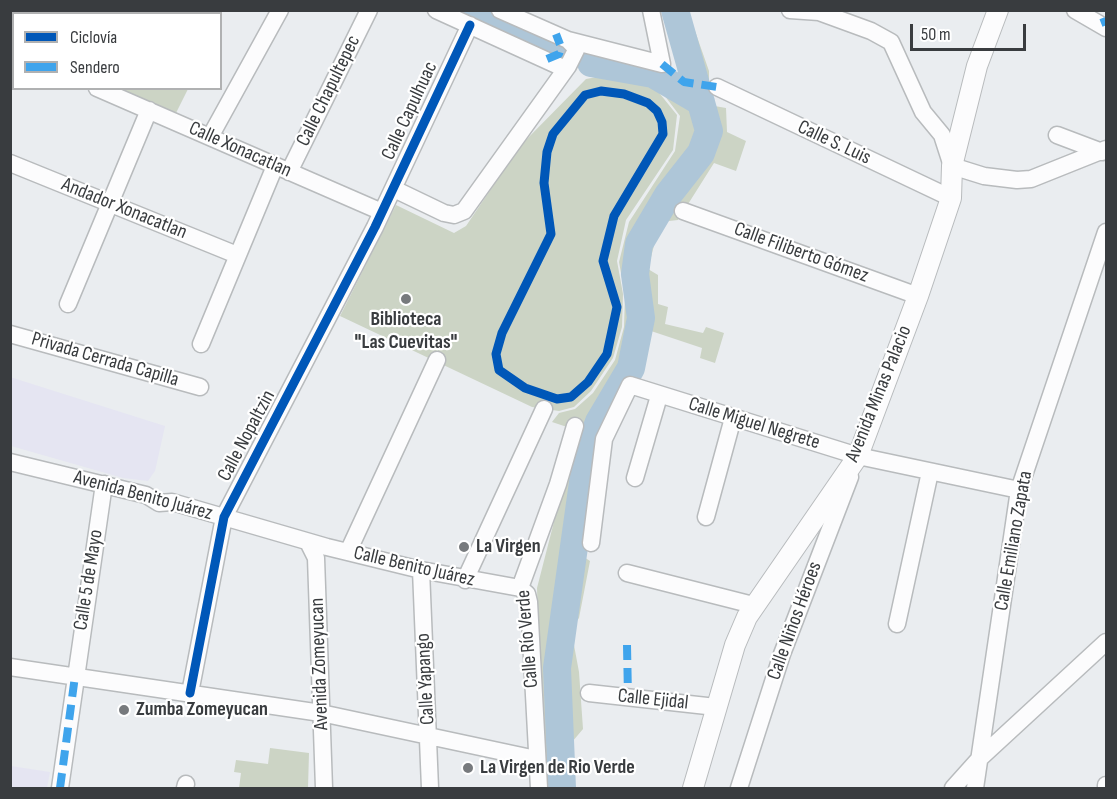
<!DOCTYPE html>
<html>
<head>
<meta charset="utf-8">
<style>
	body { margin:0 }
	#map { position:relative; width:1117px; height:799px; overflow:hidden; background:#eaedf0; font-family:"Sofia Sans Condensed",sans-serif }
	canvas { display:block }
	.frame { position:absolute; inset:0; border:12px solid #393c3f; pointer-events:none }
	.legend { position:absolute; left:12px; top:12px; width:210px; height:78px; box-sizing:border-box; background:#fff; border:2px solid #b0b1b2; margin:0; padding:8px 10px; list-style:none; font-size:18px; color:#393c3f }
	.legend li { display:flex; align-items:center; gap:12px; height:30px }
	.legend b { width:30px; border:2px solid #b0b1b2 }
	.scale { position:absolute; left:910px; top:24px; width:116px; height:27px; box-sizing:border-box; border:3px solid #393c3f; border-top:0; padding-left:8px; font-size:18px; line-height:21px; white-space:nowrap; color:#393c3f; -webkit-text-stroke:4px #fff; paint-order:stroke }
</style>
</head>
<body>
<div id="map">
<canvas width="1117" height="799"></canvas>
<div class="frame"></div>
<ul class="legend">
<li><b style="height:8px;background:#0057b8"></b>Ciclovía</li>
<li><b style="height:8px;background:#3fa4ec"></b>Sendero</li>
</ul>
<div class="scale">50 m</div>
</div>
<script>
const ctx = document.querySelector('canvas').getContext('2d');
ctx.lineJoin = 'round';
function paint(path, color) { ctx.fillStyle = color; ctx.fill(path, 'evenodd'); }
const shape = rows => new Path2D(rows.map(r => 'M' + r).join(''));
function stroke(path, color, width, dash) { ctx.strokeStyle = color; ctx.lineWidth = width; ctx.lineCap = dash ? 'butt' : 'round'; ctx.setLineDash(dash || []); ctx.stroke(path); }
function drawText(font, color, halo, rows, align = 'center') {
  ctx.font = font + ' "Sofia Sans Condensed",sans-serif'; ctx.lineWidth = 4.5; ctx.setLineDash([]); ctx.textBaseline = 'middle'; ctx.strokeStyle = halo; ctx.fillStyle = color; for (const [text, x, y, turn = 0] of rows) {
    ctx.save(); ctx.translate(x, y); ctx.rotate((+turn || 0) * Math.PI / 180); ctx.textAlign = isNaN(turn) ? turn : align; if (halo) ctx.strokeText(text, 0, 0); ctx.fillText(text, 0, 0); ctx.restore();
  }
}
paint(shape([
	[10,377,165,426,155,471,148,481,123,478,11,446],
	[11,766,50,772,47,788,11,788]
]), '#e5e5f2');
paint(shape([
	[83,11,83,10,198,11,197,14,82,13],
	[662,11,688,11,709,71,709,105,726,108,727,132,746,141,736,171,714,163,678,220,660,222,648,269,658,275,658,304,668,307,665,324,703,333,706,327,724,333,715,363,700,358,702,348,651,331,648,339,630,345,626,366,595,420,582,454,570,548,590,561,579,618,571,629,579,672,583,729,567,748,570,788,545,788,542,755,537,588,567,471,567,427,552,422,559,413,575,409,593,393,615,360,624,327,625,295,619,262,629,222,675,151,680,116,658,87,631,78,603,73,586,76,593,67,653,77,696,103],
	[603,76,630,79,656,89,677,115,673,150,626,220,617,261,623,294,622,327,613,358,591,391,574,407,559,411,532,407,340,316,396,205,454,233,466,226,520,146,586,79],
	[122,89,188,89,175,115],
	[270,748,309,753,308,788,239,788,241,773,234,772,236,760,268,764]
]), '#ccd4c5');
stroke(shape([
	[461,10,563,53],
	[591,63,653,74,701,102],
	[562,788,557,668,587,454,599,422,631,368,641,318,635,274,639,244,668,195,701,153,709,131,675,10]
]), '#aec6d8', 28);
const minor = shape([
	[436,10,561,67,568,66],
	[500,10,568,40,574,46],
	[790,10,819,12,871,31,891,42,923,112,942,135,952,166,984,176,1017,180,1031,179,1106,149],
	[1075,10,1106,28],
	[568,40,662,64,651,10],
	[10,70,14,63],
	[717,87,951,198],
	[97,88,382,212],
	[1057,135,1102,152],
	[210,137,280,10],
	[10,163,237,255],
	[289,172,369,10],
	[394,189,444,213,454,215,464,211,568,66,576,50],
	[683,211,918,296],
	[68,304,149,110],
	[10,334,200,387],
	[201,344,275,166],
	[10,462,146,495,159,503,172,502,327,547,421,570,520,588],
	[635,478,659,396],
	[706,517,733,418],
	[308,542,316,558,324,788],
	[591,543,604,439,630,385,858,456,1019,490],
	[348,552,437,360],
	[421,570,430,788],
	[627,573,753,605],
	[465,580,544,409],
	[897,624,930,472],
	[10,667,321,713,536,759],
	[190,693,224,517,375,227,470,25],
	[589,693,716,707],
	[60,788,104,484],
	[185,788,186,784],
	[539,788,529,602,527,594,520,588,558,484,575,426],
	[739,788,782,654,850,477],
	[953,788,979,759,1106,642],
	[975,788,1019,490,1106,232],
	[1106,788,1106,785]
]);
const major = shape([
	[693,788,735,645,747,617,858,456,918,296,951,198,952,166,977,66,998,10]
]);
stroke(minor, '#b8bbbd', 19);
stroke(major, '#b8bbbd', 22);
stroke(minor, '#fcfcfd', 16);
stroke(major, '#fcfcfd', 20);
stroke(shape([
	[1101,23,1106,21],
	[547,59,559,54,561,47,556,34],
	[662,64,684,82,717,87],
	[627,645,628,697],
	[60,788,75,676]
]), '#3fa4ec', 8, [15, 8]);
stroke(shape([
	[601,91,624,94,648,103,657,111,662,122,663,134,614,216,603,261,617,307,607,354,588,382,571,397,557,399,525,388,499,370,496,354,502,333,551,234,544,183,547,152,553,134,585,95,601,91],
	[190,693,224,517,375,227,470,25]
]), '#0057b8', 9);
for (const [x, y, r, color] of [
	[406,299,6,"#777a7d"],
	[464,547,6,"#777a7d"],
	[124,710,6,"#777a7d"],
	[468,768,6,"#777a7d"]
]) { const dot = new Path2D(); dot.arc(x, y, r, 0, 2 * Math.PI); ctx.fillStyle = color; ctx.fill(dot); stroke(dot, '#fff', 2); }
drawText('20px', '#393c3f', '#fff', [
	["Calle Chapultepec",329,91,-64],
	["Calle Capulhuac",410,111,-65],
	["Calle S. Luis",834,143,25],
	["Calle Xonacatlan",240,150,24],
	["Andador Xonacatlan",124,209,22],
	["Calle Filiberto Gómez",801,253,20],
	["Privada Cerrada Capilla",105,360,16],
	["Avenida Minas Palacio",879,394,-68],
	["Calle Miguel Negrete",754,424,17],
	["Calle Nopaltzin",247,436,-62],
	["Avenida Benito Juárez",143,496,15],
	["Calle Emiliano Zapata",1014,541,-80],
	["Calle Benito Juárez",414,567,13],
	["Calle 5 de Mayo",89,580,-81],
	["Calle Niños Héroes",795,621,-70],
	["Calle Río Verde",528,639,-95],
	["Avenida Zomeyucan",320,664,-92],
	["Calle Yapango",426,679,-93],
	["Calle Ejidal",653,700,6]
]);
drawText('bold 20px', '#393c3f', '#fff', [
	["Biblioteca",406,320,"center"],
	["\"Las Cuevitas\"",406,343,"center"],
	["La Virgen",476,547],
	["Zumba Zomeyucan",136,710],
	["La Virgen de Rio Verde",480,768]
], 'left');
</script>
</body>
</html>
